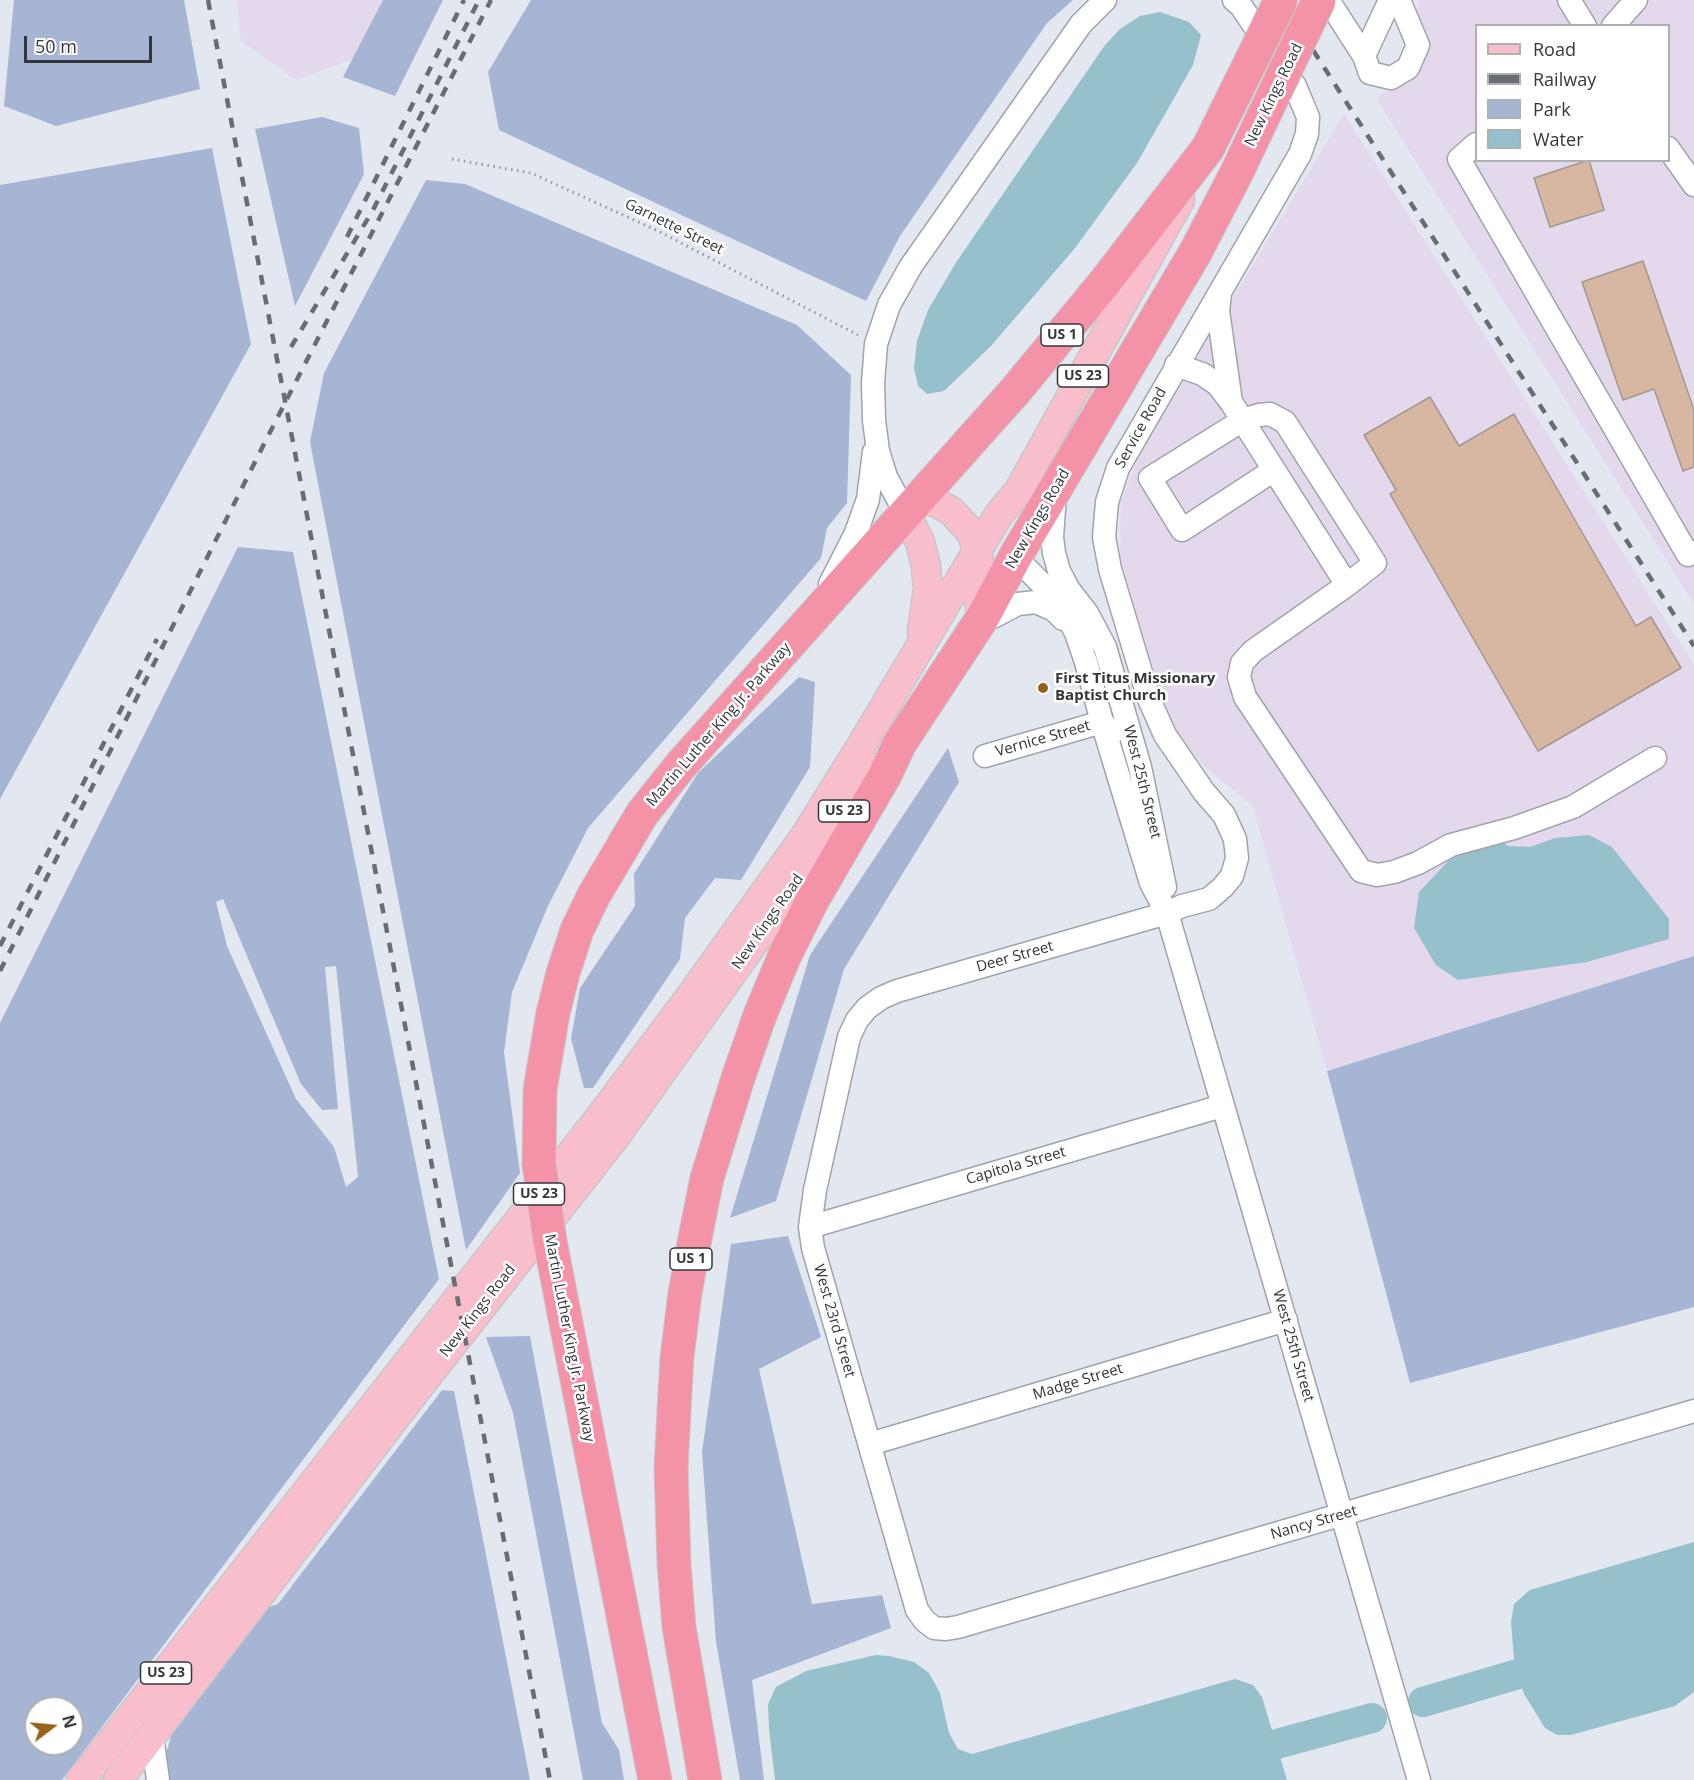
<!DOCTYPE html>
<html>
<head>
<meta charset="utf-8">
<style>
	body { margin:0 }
	#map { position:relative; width:1694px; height:1780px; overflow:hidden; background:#e2e7f0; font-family:"Open Sans",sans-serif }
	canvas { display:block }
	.legend { position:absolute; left:1475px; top:24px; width:195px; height:138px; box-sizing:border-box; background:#fff; border:2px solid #aeafb0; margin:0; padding:8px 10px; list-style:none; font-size:18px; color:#34363a }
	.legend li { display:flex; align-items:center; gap:12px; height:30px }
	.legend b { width:30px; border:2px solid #aeafb0 }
	.north { position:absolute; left:24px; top:1696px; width:60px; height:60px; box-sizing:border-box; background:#fff; border:2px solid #aeafb0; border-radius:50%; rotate:74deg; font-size:16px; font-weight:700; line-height:24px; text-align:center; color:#34363a }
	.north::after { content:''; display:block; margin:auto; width:21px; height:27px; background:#976118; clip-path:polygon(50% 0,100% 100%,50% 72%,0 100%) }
	.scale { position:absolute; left:24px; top:36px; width:128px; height:27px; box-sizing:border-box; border:3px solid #34363a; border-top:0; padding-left:8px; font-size:18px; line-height:21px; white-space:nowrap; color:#34363a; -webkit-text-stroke:4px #fff; paint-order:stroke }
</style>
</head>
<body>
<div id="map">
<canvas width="1694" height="1780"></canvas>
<ul class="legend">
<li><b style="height:8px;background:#f8becb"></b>Road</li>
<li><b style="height:8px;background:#696c72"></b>Railway</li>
<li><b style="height:16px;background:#a6b5d3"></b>Park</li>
<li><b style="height:16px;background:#96c0cc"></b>Water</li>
</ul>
<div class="north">N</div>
<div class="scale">50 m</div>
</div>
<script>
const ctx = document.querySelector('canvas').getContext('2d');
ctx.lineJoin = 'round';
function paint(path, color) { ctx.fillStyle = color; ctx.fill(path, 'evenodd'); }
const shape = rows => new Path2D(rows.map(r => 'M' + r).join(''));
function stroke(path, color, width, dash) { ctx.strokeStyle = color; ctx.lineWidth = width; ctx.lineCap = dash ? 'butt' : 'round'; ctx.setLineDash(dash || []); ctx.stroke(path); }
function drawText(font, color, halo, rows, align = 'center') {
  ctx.font = font + ' "Open Sans",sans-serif'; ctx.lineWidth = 5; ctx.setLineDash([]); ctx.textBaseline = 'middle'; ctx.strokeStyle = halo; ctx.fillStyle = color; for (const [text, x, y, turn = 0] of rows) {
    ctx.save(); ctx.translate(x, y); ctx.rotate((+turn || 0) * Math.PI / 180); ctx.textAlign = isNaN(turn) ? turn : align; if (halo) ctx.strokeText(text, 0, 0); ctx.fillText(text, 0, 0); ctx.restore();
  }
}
paint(shape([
	[237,0,393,0,366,54,296,80,241,41],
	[1419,0,1694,0,1694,604,1376,98,1414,74,1426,49,1417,11],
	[1476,26,1668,26,1668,160,1476,160],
	[1344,114,1694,665,1694,956,1327,1071,1253,807,1202,764,1170,725,1120,558,1121,502,1140,452]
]), '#e4d8ec');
paint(shape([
	[14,0,184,0,200,89,56,126,4,106],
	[383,0,443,0,395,96,343,77],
	[531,0,1073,0,1047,23,900,236,866,301,499,130,488,72],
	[322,117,359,128,364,174,295,306,255,129],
	[212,148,251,344,0,799,0,185],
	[426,180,465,184,797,325,851,375,847,503,827,528,821,558,588,828,548,906,512,992,504,1052,520,1173,466,1250,310,442,324,373],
	[238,547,293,552,439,1279,62,1780,0,1780,0,1023],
	[223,899,301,1084,322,1110,338,1109,325,967,336,966,358,1177,346,1187,334,1147,296,1099,227,946,216,902],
	[36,1708,72,1708,72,1744,36,1744],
	[799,677,815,682,810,767,741,880,715,878,685,918,680,959,593,1088,584,1088,571,1039,580,988,635,906,634,874,698,773],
	[948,748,959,782,844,969,776,1201,730,1218,810,955],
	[1694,956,1694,1307,1410,1383,1327,1071],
	[788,1236,821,1337,759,1369,812,1604,882,1595,891,1628,752,1680,764,1780,740,1780,716,1642,702,1452,731,1244],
	[530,1336,602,1723,619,1750,624,1780,583,1780,513,1413,486,1337],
	[442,1390,454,1391,530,1780,168,1780,164,1754,168,1748,171,1736,266,1608,278,1604]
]), '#a6b5d3');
paint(shape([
	[1160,12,1189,22,1201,35,1193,65,1137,163,1075,248,991,346,944,391,927,394,918,386,914,368,917,341,928,310,955,264,1105,45,1120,29,1140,16],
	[1589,835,1612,847,1669,919,1669,939,1587,962,1458,980,1436,965,1414,928,1419,892,1451,858,1497,837,1508,846,1530,847,1555,838],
	[1694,1542,1694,1692,1675,1706,1571,1735,1557,1735,1545,1728,1524,1694,1514,1659,1511,1622,1514,1604,1530,1590],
	[876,1655,889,1656,914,1662,929,1673,940,1693,949,1733,958,1749,972,1754,1235,1679,1253,1685,1262,1697,1287,1780,775,1780,769,1729,768,1704,776,1687,806,1671]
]), '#96c0cc');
stroke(shape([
	[1423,1702,1518,1674],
	[1277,1744,1372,1718]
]), '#96c0cc', 30);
const building = shape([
	[1589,160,1604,210,1550,227,1534,178,1589,160],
	[1643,261,1694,410,1694,467,1683,471,1654,389,1623,400,1582,282,1643,261],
	[1430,397,1459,446,1514,414,1636,626,1651,617,1681,668,1538,751,1390,494,1396,490,1364,435,1430,397]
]);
paint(building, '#d8b7a2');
stroke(building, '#a19892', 1.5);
const minor = shape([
	[1234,0,1241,6,1295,86,1308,117,1307,134,1300,154,1118,468,1107,502,1104,537,1110,569,1149,699,1165,735,1204,792,1224,815,1235,839,1237,858,1232,876,1223,887,1209,899,1182,906,1167,913,897,991,881,998,867,1008,857,1020,849,1037,815,1190,810,1227,813,1248,917,1610,925,1621,934,1628,946,1629,958,1627,1694,1411],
	[1328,0,1364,56,1370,73,1391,78,1408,68,1418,45,1399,0],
	[1569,0,1585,26],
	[1613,26,1636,0],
	[1364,56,1390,0],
	[1476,144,1459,159,1688,555,1694,552],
	[1668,148,1694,185],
	[1220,293,1218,311,1231,402],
	[1176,365,1202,374,1217,384,1231,402,1347,585,1253,651,1242,663,1239,677,1245,697,1361,871,1377,875,1394,872,1418,863,1451,845,1514,828,1573,807,1655,758],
	[1274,470,1182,530,1150,478,1243,420,1259,415,1270,414,1285,422,1375,563,1347,585],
	[1055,495,1052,537,1054,553,1059,571,1069,590,1087,613,1105,647,1140,767,1165,887],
	[906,514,886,477,878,451,874,420,873,383,876,344,889,305,911,266,1081,24,1105,0],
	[1015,557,1049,591,1066,613,1076,633,1086,662,1102,722,1151,883,1167,913,1419,1780],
	[830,584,856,533,868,499,874,452],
	[983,617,993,617,1018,604,1036,602,1054,610,1063,619],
	[985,756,1102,722,1112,733],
	[810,1227,1222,1106],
	[870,1444,1286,1320],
	[152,1736,158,1780]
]);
const major = shape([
	[918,499,935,502,951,511,970,531,978,549,979,569,977,595,983,617],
	[906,514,920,542,926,566,928,589,922,632],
	[81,1780,603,1113,692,994,805,836,864,741,998,516,1019,490,1180,200],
	[118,1780,411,1397,616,1136,795,885,874,768]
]);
const highway = shape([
	[539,1164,540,1090,553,1013,563,973,577,930,594,895,642,814,681,765,1016,390,1105,282,1208,148,1252,59],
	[550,1241,655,1780],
	[705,1780,679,1627,674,1564,671,1468,674,1410,677,1357,685,1293,696,1233,707,1178,738,1078,760,1015,785,955,812,901,885,775,900,743,983,617,1015,557,1195,253,1237,172,1275,92]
]);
stroke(minor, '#9fa4ac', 25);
stroke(major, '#c6c7c8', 31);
stroke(highway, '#c6c7c8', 35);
stroke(shape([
	[452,159,531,173,658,231,858,335]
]), '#95989f', 3, [1.5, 4.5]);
stroke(minor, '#fff', 22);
stroke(major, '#f8becb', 28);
stroke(highway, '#f493a8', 33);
stroke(shape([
	[208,0,550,1780],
	[1281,0,1694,646],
	[347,237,464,0],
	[291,347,373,210,479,0],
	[0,946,157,639],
	[0,971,264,444,491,0]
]), '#696c72', 4.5, [10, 10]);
const highwayBridge = shape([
	[1252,59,1281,0],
	[1275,92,1319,0],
	[539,1164,550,1241]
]);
stroke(highwayBridge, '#c6c7c8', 35, []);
stroke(highwayBridge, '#f493a8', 33);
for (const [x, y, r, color] of [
	[1043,688,6,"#976118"]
]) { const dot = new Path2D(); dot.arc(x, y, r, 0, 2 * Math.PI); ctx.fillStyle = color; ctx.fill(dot); stroke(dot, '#fff', 2); }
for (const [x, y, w] of [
	[1062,335,42],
	[1083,376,51],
	[844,811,51],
	[539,1194,51],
	[691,1259,42],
	[166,1673,51]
]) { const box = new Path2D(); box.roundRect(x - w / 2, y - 11, w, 22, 4.5); ctx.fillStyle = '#fff'; ctx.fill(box); stroke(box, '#34363a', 1.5); }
drawText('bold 14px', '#34363a', null, [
	["US 1",1062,335],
	["US 23",1083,376],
	["US 23",844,811],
	["US 23",539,1194],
	["US 1",691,1259],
	["US 23",166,1673]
]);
drawText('15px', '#34363a', '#fff', [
	["New Kings Road",1274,95,-64],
	["Garnette Street",674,227,26],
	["Service Road",1141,428,-61],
	["New Kings Road",1038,519,-60],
	["Martin Luther King Jr. Parkway",719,725,-49],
	["Vernice Street",1043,739,-16],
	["West 25th Street",1142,782,76],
	["New Kings Road",768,922,-55],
	["Deer Street",1015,957,-16],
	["Capitola Street",1016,1166,-16],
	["New Kings Road",478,1311,-52],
	["West 23rd Street",834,1321,74],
	["Martin Luther King Jr. Parkway",569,1338,79],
	["West 25th Street",1293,1346,74],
	["Madge Street",1078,1382,-17],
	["Nancy Street",1314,1523,-16]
]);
drawText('bold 15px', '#34363a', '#fff', [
	["First Titus Missionary",1055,679],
	["Baptist Church",1055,696]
], 'left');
</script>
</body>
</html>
